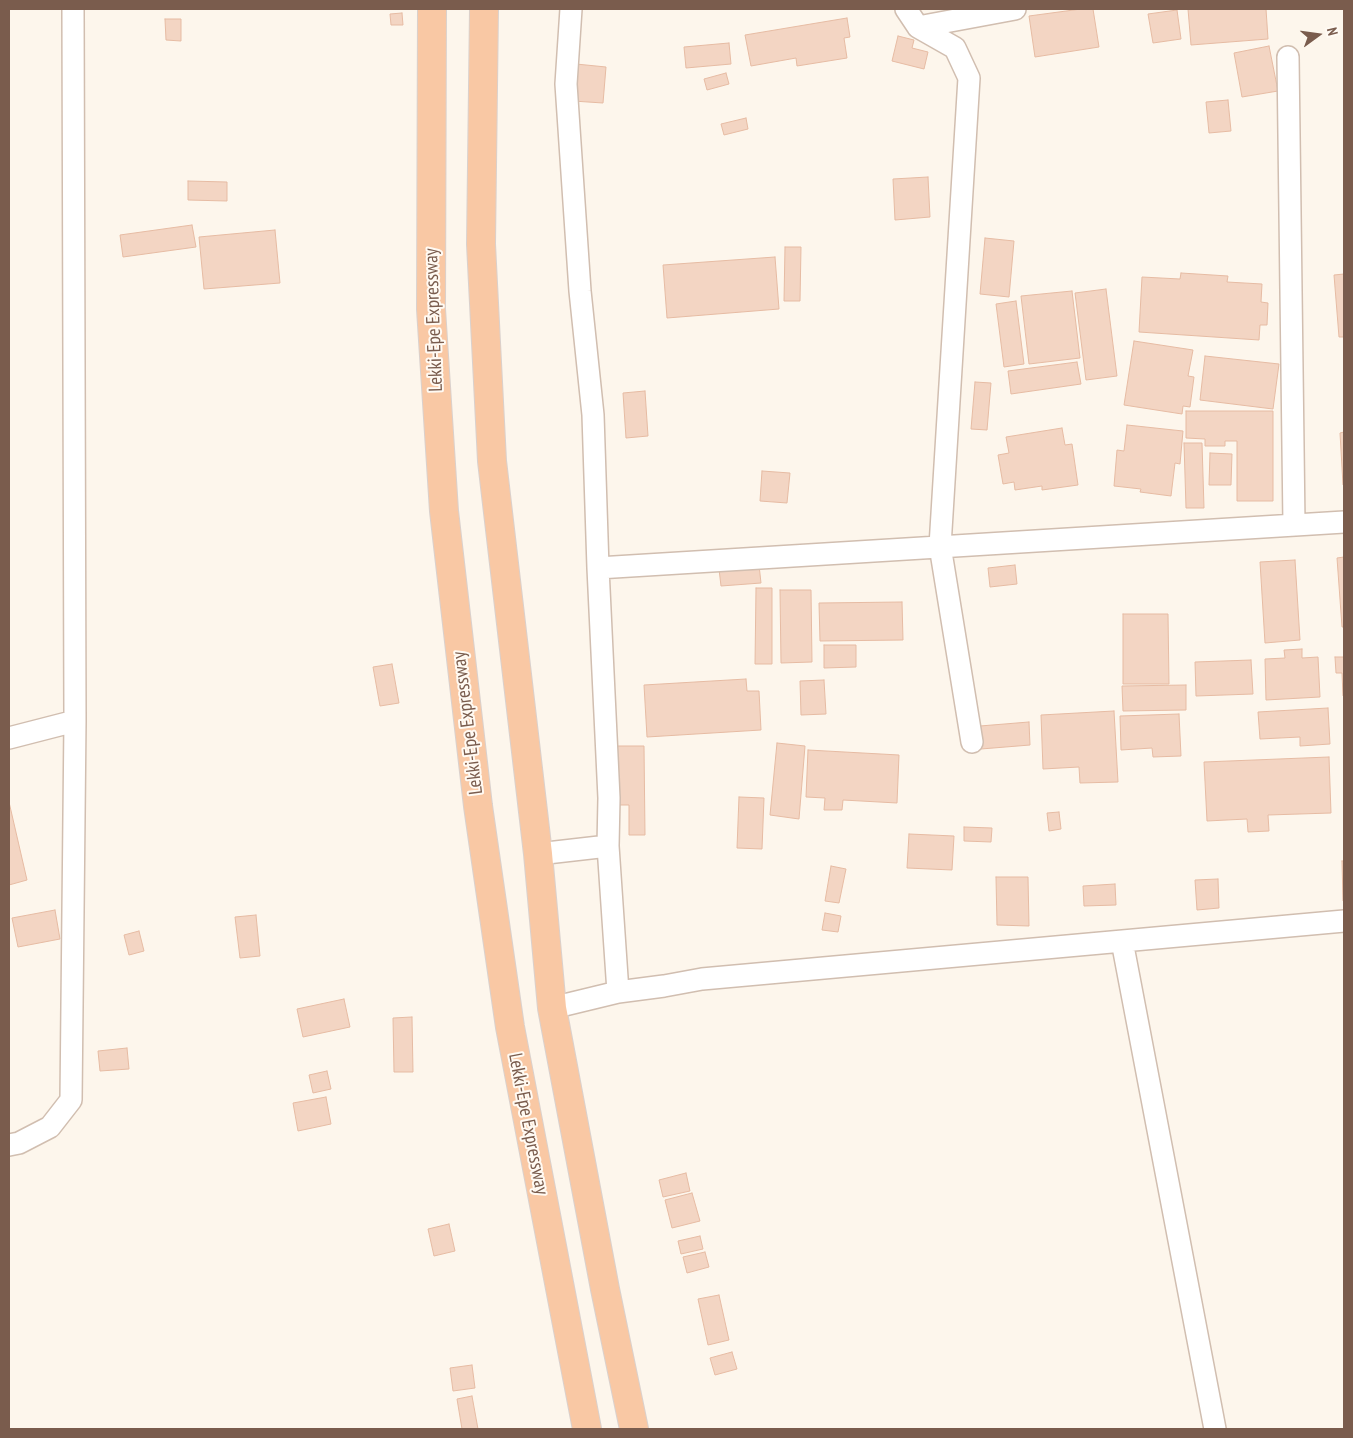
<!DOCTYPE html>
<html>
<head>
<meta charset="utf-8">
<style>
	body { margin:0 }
	#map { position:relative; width:1353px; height:1438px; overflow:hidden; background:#fdf6ec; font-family:"PT Sans Narrow",sans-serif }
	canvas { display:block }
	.frame { position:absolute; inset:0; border:10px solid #7a5c4d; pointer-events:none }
	.north { position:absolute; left:1293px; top:10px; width:50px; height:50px; -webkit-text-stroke:4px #fffaf3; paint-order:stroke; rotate:76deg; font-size:14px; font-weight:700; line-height:20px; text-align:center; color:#7a5c4d }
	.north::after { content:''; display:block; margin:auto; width:18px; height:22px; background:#7a5c4d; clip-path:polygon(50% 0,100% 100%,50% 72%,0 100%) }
</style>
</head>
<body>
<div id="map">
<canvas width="1353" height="1438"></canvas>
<div class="frame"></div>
<div class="north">N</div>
</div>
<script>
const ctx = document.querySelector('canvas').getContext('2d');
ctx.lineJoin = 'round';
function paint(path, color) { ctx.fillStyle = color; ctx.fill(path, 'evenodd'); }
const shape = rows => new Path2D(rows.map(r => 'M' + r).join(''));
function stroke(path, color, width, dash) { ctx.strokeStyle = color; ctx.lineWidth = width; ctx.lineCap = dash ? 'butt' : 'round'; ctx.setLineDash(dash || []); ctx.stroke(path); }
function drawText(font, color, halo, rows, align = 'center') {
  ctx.font = font + ' "PT Sans Narrow",sans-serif'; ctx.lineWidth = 4; ctx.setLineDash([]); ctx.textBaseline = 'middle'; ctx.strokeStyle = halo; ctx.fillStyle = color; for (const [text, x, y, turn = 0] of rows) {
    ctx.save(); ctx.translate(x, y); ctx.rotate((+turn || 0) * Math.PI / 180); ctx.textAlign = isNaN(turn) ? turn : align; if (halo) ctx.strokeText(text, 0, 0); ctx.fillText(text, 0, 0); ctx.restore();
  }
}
const building = shape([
	[1081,9,1093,9,1099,47,1035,57,1029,16,1081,9],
	[1188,9,1266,9,1268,39,1191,45,1188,9],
	[1177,10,1181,39,1153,43,1148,14,1177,10],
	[402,13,403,25,391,25,390,14,402,13],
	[847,18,850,37,844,38,847,58,797,66,796,58,751,66,745,35,847,18],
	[165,19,181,19,181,41,166,40,165,19],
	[898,36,914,40,912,48,928,52,924,69,892,61,898,36],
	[729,43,731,64,686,68,684,47,729,43],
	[1269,46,1278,91,1242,97,1234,53,1269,46],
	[576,64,606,67,603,103,573,101,576,64],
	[726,73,729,84,707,90,704,79,726,73],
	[1228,100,1231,131,1209,133,1206,102,1228,100],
	[746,118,748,129,724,135,721,124,746,118],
	[928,177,930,217,895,220,893,179,928,177],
	[188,181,227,182,227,201,188,200,188,181],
	[192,225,196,247,123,257,120,235,192,225],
	[275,230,280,283,204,289,199,237,275,230],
	[985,238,1014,241,1009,297,980,294,985,238],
	[785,247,801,247,800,301,784,301,785,247],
	[775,257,779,309,667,318,663,265,775,257],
	[1181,273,1228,276,1227,282,1262,284,1261,302,1268,303,1267,325,1260,325,1259,340,1139,332,1142,277,1180,279,1181,273],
	[1344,274,1344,337,1339,337,1334,275,1344,274],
	[1106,289,1117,376,1086,380,1075,293,1106,289],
	[1072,291,1080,358,1029,364,1021,296,1072,291],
	[1016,301,1024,364,1004,367,996,304,1016,301],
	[1134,341,1193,350,1188,376,1194,377,1190,407,1183,406,1182,414,1124,405,1134,341],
	[1205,356,1279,364,1273,409,1200,400,1205,356],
	[1077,362,1081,384,1011,394,1008,371,1077,362],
	[975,382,991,383,987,430,971,429,975,382],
	[645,391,648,436,626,438,623,393,645,391],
	[1186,411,1273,411,1273,501,1237,501,1237,441,1225,441,1225,446,1205,446,1205,439,1186,438,1186,411],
	[1127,425,1183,431,1180,464,1175,463,1171,496,1140,492,1141,489,1114,486,1117,450,1124,451,1127,425],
	[1062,428,1065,445,1072,444,1078,485,1042,490,1042,486,1015,490,1014,482,1003,484,998,455,1009,453,1006,437,1062,428],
	[1344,432,1344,485,1343,485,1340,433,1344,432],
	[1184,443,1202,443,1204,508,1186,508,1184,443],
	[1210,453,1232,454,1231,485,1209,485,1210,453],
	[762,471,790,473,787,503,760,501,762,471],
	[1344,557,1344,627,1342,627,1337,558,1344,557],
	[1295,560,1300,640,1265,643,1260,562,1295,560],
	[759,565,761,583,721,586,719,569,759,565],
	[1015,565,1017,584,990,587,988,568,1015,565],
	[756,588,772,588,772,664,755,664,756,588],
	[780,590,811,590,812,662,781,663,780,590],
	[902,602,903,640,820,641,819,603,902,602],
	[1123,614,1168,614,1169,684,1123,684,1123,614],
	[824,645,856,645,856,667,824,668,824,645],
	[1302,649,1302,658,1318,657,1320,697,1266,700,1265,659,1285,658,1284,650,1302,649],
	[1335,657,1344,657,1344,696,1343,696,1342,673,1336,673,1335,657],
	[1251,660,1253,694,1196,696,1195,662,1251,660],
	[392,664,399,703,380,706,373,667,392,664],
	[746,679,747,691,759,691,761,730,647,737,644,685,746,679],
	[824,680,826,714,801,715,800,681,824,680],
	[1186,685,1186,710,1123,711,1122,686,1186,685],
	[1328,708,1330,744,1300,746,1300,737,1260,739,1258,712,1328,708],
	[1114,711,1118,782,1080,783,1079,767,1043,769,1041,715,1114,711],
	[1179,714,1181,756,1153,757,1152,748,1121,750,1120,716,1179,714],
	[1029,722,1030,745,981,749,980,726,1029,722],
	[777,743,805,746,799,819,770,815,777,743],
	[617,746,644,746,645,835,629,835,629,805,618,805,617,746],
	[808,750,899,755,897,803,843,800,842,810,824,810,825,798,806,797,808,750],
	[1329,757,1331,813,1268,815,1269,831,1248,832,1247,819,1207,821,1204,762,1329,757],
	[739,797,764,798,762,849,737,848,739,797],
	[9,802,27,880,9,885,9,802],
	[1059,812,1061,829,1049,831,1047,813,1059,812],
	[964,827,992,828,991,842,964,841,964,827],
	[909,834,954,836,952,870,907,868,909,834],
	[1342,861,1344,861,1344,901,1343,901,1342,861],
	[831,866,846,869,839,903,825,901,831,866],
	[996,877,1028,877,1029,926,997,925,996,877],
	[1218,879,1219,908,1197,910,1195,880,1218,879],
	[1115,884,1116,905,1084,906,1083,886,1115,884],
	[55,910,60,939,18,947,12,918,55,910],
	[825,913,841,916,838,932,822,930,825,913],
	[256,915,260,956,240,958,235,917,256,915],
	[139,931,144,951,129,955,124,935,139,931],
	[344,999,350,1027,303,1037,297,1009,344,999],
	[412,1017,413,1072,394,1072,393,1018,412,1017],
	[127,1048,129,1069,100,1071,98,1051,127,1048],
	[327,1071,331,1089,313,1093,309,1075,327,1071],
	[326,1097,331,1124,298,1131,293,1103,326,1097],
	[686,1173,690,1191,663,1197,659,1180,686,1173],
	[692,1193,700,1221,672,1228,665,1200,692,1193],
	[449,1224,455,1251,434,1256,428,1229,449,1224],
	[700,1236,703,1249,681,1254,678,1241,700,1236],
	[705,1252,709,1267,687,1273,683,1257,705,1252],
	[719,1295,729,1340,708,1345,698,1299,719,1295],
	[732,1352,737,1369,715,1375,710,1358,732,1352],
	[472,1365,475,1388,453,1391,450,1368,472,1365],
	[472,1396,478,1429,462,1429,457,1399,472,1396]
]);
paint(building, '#f3d5c3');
stroke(building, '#e6bba3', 1);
const minor = shape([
	[571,9,566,84,580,291,593,415,598,568,609,798,608,846,618,992],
	[906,9,918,27,955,48,969,78,940,546,972,742],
	[918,27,1015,9],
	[1288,57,1294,525],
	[598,568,1344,522],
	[9,738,75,721],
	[538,854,608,846],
	[1122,941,1215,1429],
	[552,1008,618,992,664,986,702,979,1344,921],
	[9,1145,19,1143,50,1127,71,1100,75,721,73,9]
]);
const trunk = shape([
	[432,9,431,309,444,511,478,806,510,1027,587,1429],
	[484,9,481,244,492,461,538,854,552,1008,605,1289,634,1429]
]);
stroke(minor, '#d1beb0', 24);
stroke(trunk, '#dad1cd', 30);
stroke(minor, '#fff', 21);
stroke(trunk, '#f9c8a4', 28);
drawText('19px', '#7a5c4d', '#fffaf3', [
	["Lekki-Epe Expressway",434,320,-92],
	["Lekki-Epe Expressway",468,723,-97],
	["Lekki-Epe Expressway",528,1124,79]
]);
</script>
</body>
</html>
